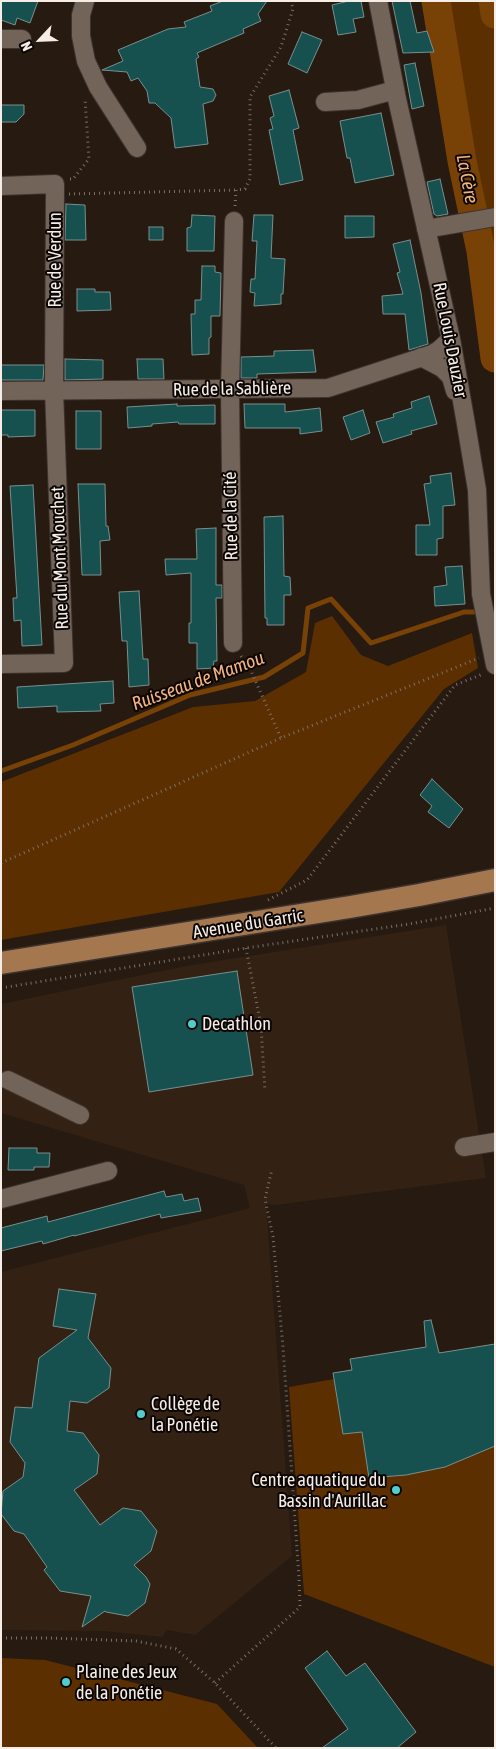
<!DOCTYPE html>
<html>
<head>
<meta charset="utf-8">
<style>
	body { margin:0 }
	#map { position:relative; width:496px; height:1749px; overflow:hidden; background:#261a11; font-family:"Asap Condensed",sans-serif }
	canvas { display:block }
	.frame { position:absolute; inset:0; border:2px solid #f6ede7; pointer-events:none }
	.north { position:absolute; left:15px; top:15px; width:50px; height:50px; -webkit-text-stroke:4px #0b0604; paint-order:stroke; rotate:245deg; font-size:14px; font-weight:700; line-height:20px; text-align:center; color:#f6ede7 }
	.north::after { content:''; display:block; margin:auto; width:18px; height:22px; background:#f6ede7; clip-path:polygon(50% 0,100% 100%,50% 72%,0 100%) }
</style>
</head>
<body>
<div id="map">
<canvas width="496" height="1749"></canvas>
<div class="frame"></div>
<div class="north">N</div>
</div>
<script>
const ctx = document.querySelector('canvas').getContext('2d');
ctx.lineJoin = 'round';
function paint(path, color) { ctx.fillStyle = color; ctx.fill(path, 'evenodd'); }
const shape = rows => new Path2D(rows.map(r => 'M' + r).join(''));
function stroke(path, color, width, dash) { ctx.strokeStyle = color; ctx.lineWidth = width; ctx.lineCap = dash ? 'butt' : 'round'; ctx.setLineDash(dash || []); ctx.stroke(path); }
function drawText(font, color, halo, rows, align = 'center') {
  ctx.font = font + ' "Asap Condensed",sans-serif'; ctx.lineWidth = 4; ctx.setLineDash([]); ctx.textBaseline = 'middle'; ctx.strokeStyle = halo; ctx.fillStyle = color; for (const [text, x, y, turn = 0] of rows) {
    ctx.save(); ctx.translate(x, y); ctx.rotate((+turn || 0) * Math.PI / 180); ctx.textAlign = isNaN(turn) ? turn : align; if (halo) ctx.strokeText(text, 0, 0); ctx.fillText(text, 0, 0); ctx.restore();
  }
}
paint(shape([
	[446,925,486,1178,275,1205,266,1204,292,1556,195,1635,167,1630,162,1637,104,1631,1,1630,1,1272,250,1208,244,1185,1,1113,1,1004,186,966]
]), '#332214');
paint(shape([
	[442,1,495,1,495,328,478,203],
	[332,616,361,655,388,666,472,633,478,668,444,689,279,892,1,940,1,782,193,707,255,701,306,672,315,623],
	[436,1340,440,1353,495,1344,495,1667,304,1594,289,1387,334,1379,333,1373,352,1369,350,1359,426,1347,426,1342],
	[1,1658,45,1660,217,1704,258,1748,1,1748]
]), '#5c2f00');
stroke(shape([
	[1,771,73,745,190,695,264,677,303,653,308,608,331,599,371,643,464,612,495,612]
]), '#784106', 5);
stroke(shape([
	[436,1,462,161,481,251,495,358],
	[493,1,495,14]
]), '#784106', 29);
const building = shape([
	[1,1,38,1,30,23,17,18,15,25,1,20,1,1],
	[223,1,267,1,258,14,261,21,243,29,244,33,197,53,199,57,196,59,200,87,213,89,216,95,213,101,203,104,208,144,175,148,171,118,155,103,149,103,147,91,138,78,131,81,127,72,102,70,123,61,118,50,168,29,186,27,184,22,212,11,210,6,223,1],
	[349,1,361,1,364,17,353,19,356,32,338,35,332,5,349,1],
	[392,1,410,1,417,33,427,31,434,52,403,53,392,1],
	[302,32,322,40,307,73,288,64,302,32],
	[415,63,424,106,412,109,404,65,415,63],
	[289,90,299,128,293,130,303,180,280,185,269,130,273,129,270,118,274,116,269,96,289,90],
	[1,105,24,105,24,114,16,122,1,122,1,105],
	[381,113,394,175,355,183,350,158,347,158,340,121,381,113],
	[440,179,448,214,437,216,434,214,427,182,440,179],
	[66,204,85,205,86,240,65,240,66,204],
	[192,215,215,216,214,251,187,251,187,228,191,227,192,215],
	[254,215,273,215,271,258,285,259,283,294,281,294,281,304,254,306,255,293,250,292,251,279,255,279,257,241,252,241,254,215],
	[345,216,374,216,374,237,345,238,345,216],
	[149,227,163,227,163,240,149,240,149,227],
	[410,240,421,293,428,344,409,350,405,314,383,314,382,296,403,294,397,273,400,272,393,244,410,240],
	[202,266,215,266,215,272,221,273,220,316,211,316,211,337,209,338,209,354,192,355,191,314,195,314,195,300,201,300,202,266],
	[77,289,95,289,95,292,110,292,111,310,77,311,77,289],
	[313,350,316,372,257,374,257,378,241,378,241,357,274,356,274,351,313,350],
	[65,359,103,360,103,379,65,380,65,359],
	[137,359,163,359,164,379,138,379,137,359],
	[1,365,44,365,43,380,1,380,1,365],
	[429,396,437,424,411,431,412,434,383,443,376,422,394,417,393,414,412,408,411,402,429,396],
	[177,404,177,406,215,405,215,424,179,424,178,422,152,424,152,426,128,428,127,407,177,404],
	[244,404,285,404,285,412,320,408,322,431,300,434,300,428,245,428,244,404],
	[1,410,35,410,35,436,8,437,8,435,1,435,1,410],
	[363,410,370,433,351,440,343,417,363,410],
	[76,411,101,411,101,449,76,449,76,411],
	[451,473,455,505,443,506,443,538,437,539,437,555,416,555,416,525,430,525,424,484,431,483,430,476,451,473],
	[78,484,105,484,106,526,108,526,110,540,100,541,101,575,82,575,78,484],
	[33,485,42,645,22,646,21,620,14,621,13,598,17,598,10,486,33,485],
	[283,516,284,576,290,577,291,595,284,595,284,625,267,625,267,618,265,618,264,517,283,516],
	[216,528,216,585,222,585,222,598,216,598,217,661,214,661,213,668,197,669,197,643,189,643,189,623,191,623,191,573,166,575,165,559,197,559,196,529,216,528],
	[462,566,465,604,435,606,434,587,447,585,445,567,462,566],
	[139,591,143,659,148,659,149,685,129,687,127,641,122,641,119,592,139,591],
	[113,681,114,703,100,704,101,711,57,712,57,706,18,708,17,687,113,681],
	[432,779,463,809,449,828,428,812,432,806,420,795,432,779],
	[237,971,253,1075,149,1092,132,987,237,971],
	[9,1148,37,1148,37,1153,50,1153,49,1167,34,1167,34,1170,8,1170,9,1148],
	[164,1191,166,1197,182,1194,184,1201,198,1198,201,1211,161,1218,160,1214,74,1236,74,1235,43,1244,42,1241,1,1251,1,1228,47,1216,48,1222,164,1191],
	[59,1289,96,1294,88,1338,111,1368,109,1388,87,1403,70,1401,67,1431,83,1433,99,1455,97,1474,74,1490,100,1525,123,1508,141,1511,157,1531,151,1551,134,1565,146,1577,150,1584,145,1603,128,1616,106,1612,105,1611,82,1627,91,1596,60,1591,44,1570,47,1567,24,1534,14,1531,1,1514,3,1491,23,1477,25,1463,10,1442,15,1407,32,1408,39,1358,77,1330,53,1326,59,1289],
	[431,1320,439,1353,495,1344,495,1446,445,1467,406,1475,369,1478,362,1432,343,1434,333,1373,352,1370,350,1359,426,1347,424,1321,431,1320],
	[327,1651,346,1676,365,1663,416,1732,397,1748,322,1748,348,1729,305,1668,327,1651]
]);
paint(building, '#165150');
stroke(building, '#788f8e', 1);
const minor = shape([
	[85,1,81,15,81,36,86,61,98,87,137,148],
	[378,1,397,99,451,339,466,424,477,490,481,594,495,665],
	[1,39,22,39],
	[325,102,358,100,395,90],
	[1,186,55,184,54,390,64,663,1,664],
	[426,229,495,217],
	[421,357,442,368,451,377,455,391],
	[1,391,328,388,432,354,439,350,451,339],
	[233,643,230,390,234,221],
	[8,1080,80,1115],
	[464,1147,495,1142],
	[1,1199,108,1171]
]);
const major = shape([
	[1,963,350,907,419,895,495,880]
]);
stroke(minor, '#3d332f', 20);
stroke(major, '#3d332f', 25);
stroke(shape([
	[70,179,73,179,89,159,85,99],
	[69,194,236,190],
	[235,206,236,190,245,189,250,179,250,97,281,47,293,9,291,1],
	[241,656,251,671,281,738],
	[1,863,281,738,479,658],
	[268,900,307,880,455,685,483,674],
	[246,948,261,1026,265,1091],
	[1,988,246,948,409,924,495,908],
	[1,1638,48,1638,136,1641,176,1649,215,1683,276,1748],
	[215,1683,300,1607,299,1578,283,1347,273,1237,265,1199,272,1169]
]), '#7a6f67', 3, [1, 4]);
stroke(minor, '#736459', 18);
stroke(major, '#a5774f', 22);
for (const [x, y, r, color] of [
	[192,1024,5,"#53cdcb"],
	[141,1414,5,"#53cdcb"],
	[396,1490,5,"#53cdcb"],
	[66,1682,5,"#53cdcb"]
]) { const dot = new Path2D(); dot.arc(x, y, r, 0, 2 * Math.PI); ctx.fillStyle = color; ctx.fill(dot); stroke(dot, '#0b0604', 2); }
drawText('18px', '#f6ede7', '#0b0604', [
	["Rue de Verdun",55,260,-90],
	["Rue Louis Dauzier",450,340,79],
	["Rue de la Sablière",232,389,-1],
	["Rue de la Cité",231,516,-91],
	["Rue du Mont Mouchet",60,558,-92],
	["Avenue du Garric",248,924,-9]
]);
drawText('18px', '#f6ede7', '#0b0604', [
	["Decathlon",202,1024],
	["Collège de",151,1404],
	["la Ponétie",151,1425],
	["Centre aquatique du",386,1480,"right"],
	["Bassin d'Aurillac",386,1501,"right"],
	["Plaine des Jeux",76,1672],
	["de la Ponétie",76,1693]
], 'left');
drawText('italic 19px', '#f5b47e', '#0b0604', [
	["La Cère",467,179,79],
	["Ruisseau de Mamou",198,681,-20]
]);
</script>
</body>
</html>
